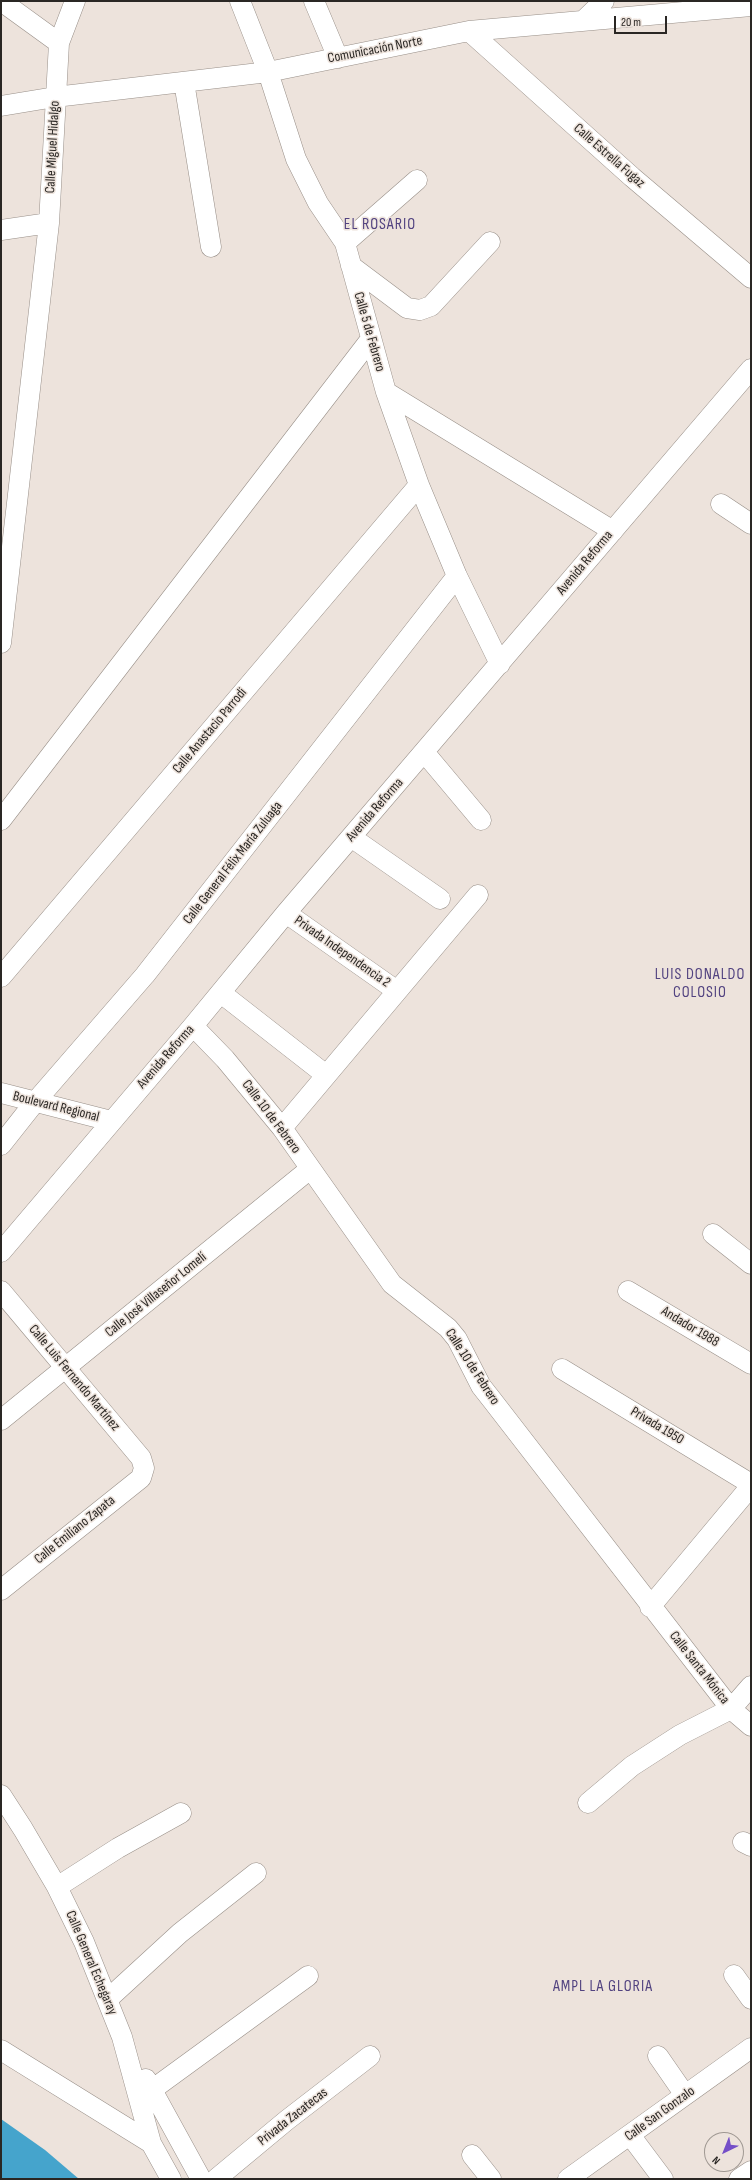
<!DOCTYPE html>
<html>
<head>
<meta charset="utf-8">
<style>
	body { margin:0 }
	#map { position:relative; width:752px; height:2180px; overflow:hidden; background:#ede3dc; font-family:"Sofia Sans Condensed",sans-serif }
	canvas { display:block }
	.frame { position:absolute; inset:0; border:2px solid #2a2724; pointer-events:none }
	.north { position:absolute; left:704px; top:2132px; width:40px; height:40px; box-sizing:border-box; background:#ede3dc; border:1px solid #9f9892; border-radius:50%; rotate:223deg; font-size:11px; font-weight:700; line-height:16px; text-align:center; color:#2a2724 }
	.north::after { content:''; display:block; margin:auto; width:14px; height:18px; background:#754fc8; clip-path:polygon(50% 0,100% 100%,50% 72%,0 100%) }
	.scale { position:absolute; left:614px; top:16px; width:53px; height:18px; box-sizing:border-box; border:2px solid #2a2724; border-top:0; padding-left:5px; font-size:12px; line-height:14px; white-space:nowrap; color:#2a2724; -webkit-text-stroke:3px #ede3dc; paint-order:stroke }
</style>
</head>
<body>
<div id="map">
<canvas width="752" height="2180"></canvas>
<div class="frame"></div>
<div class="north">N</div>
<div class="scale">20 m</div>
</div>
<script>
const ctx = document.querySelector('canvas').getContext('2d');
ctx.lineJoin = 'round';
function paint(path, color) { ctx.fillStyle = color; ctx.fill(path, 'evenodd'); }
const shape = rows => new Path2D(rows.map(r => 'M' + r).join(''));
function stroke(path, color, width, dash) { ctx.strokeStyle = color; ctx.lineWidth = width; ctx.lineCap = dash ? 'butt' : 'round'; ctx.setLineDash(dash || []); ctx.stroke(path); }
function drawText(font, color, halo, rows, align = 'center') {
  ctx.font = font + ' "Sofia Sans Condensed",sans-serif'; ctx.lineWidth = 3; ctx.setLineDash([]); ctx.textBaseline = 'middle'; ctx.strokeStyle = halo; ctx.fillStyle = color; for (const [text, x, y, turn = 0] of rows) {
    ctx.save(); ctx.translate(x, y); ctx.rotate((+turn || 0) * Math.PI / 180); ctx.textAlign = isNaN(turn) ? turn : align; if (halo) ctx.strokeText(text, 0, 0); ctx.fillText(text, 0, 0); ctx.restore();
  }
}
paint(shape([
	[1,2119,45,2150,79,2179,1,2179]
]), '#45a4cc');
const minor = shape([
	[1,1,59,43],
	[240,1,268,72,296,159,318,203,345,243,386,392,419,485,457,576,500,664],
	[314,1,338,58],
	[583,21,604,1],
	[469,31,632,177,751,278],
	[184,82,211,247],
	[1,106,55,97,268,72,469,31,751,6],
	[1,230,49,223],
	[345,243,417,180],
	[351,266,407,308,420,310,431,306,490,242],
	[386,392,613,531],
	[721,504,751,524],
	[1,643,49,223,59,43,75,1],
	[424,752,481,820],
	[1,820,370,340],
	[351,837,440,899],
	[286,913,397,991],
	[1,977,419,485],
	[221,993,326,1075],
	[193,1026,225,1059,282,1128,392,1284,448,1328,457,1339,481,1386,492,1400,731,1709,751,1726],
	[1,1093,111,1121],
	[282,1128,478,895],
	[1,1145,35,1102,145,975,457,576],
	[713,1234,751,1264],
	[1,1252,193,1026,286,913,751,369],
	[1,1291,141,1458,144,1468,141,1478,1,1590],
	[628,1291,751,1364],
	[562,1369,751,1484],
	[1,1420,310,1169],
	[650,1607,751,1486],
	[1,1795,23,1829,57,1887,84,1942,122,2037,151,2143],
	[588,1803,632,1766,680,1735,731,1709,751,1686],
	[743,1842,751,1846],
	[57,1887,118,1848,181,1813],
	[734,1975,751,1999],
	[108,1999,180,1933,256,1873],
	[1,2050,151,2143,171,2179],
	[658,2056,685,2095],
	[146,2079,201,2179],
	[153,2089,308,1976],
	[630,2135,663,2179],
	[472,2155,491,2179],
	[216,2179,287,2120,370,2056],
	[568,2179,751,2048],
	[739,2179,751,2171]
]);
stroke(minor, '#988f88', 21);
stroke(minor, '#fff', 20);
drawText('14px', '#2a2724', '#ede3dc', [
	["Comunicación Norte",375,50,-11],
	["Calle Miguel Hidalgo",53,147,-87],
	["Calle Estrella Fugaz",609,156,41],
	["Calle 5 de Febrero",369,332,74],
	["Avenida Reforma",585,563,-50],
	["Calle Anastacio Parrodi",210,731,-50],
	["Avenida Reforma",375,810,-49],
	["Calle General Félix María Zuluaga",233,863,-52],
	["Privada Independencia 2",342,952,35],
	["Avenida Reforma",166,1057,-49],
	["Boulevard Regional",56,1107,14],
	["Calle 10 de Febrero",271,1117,53],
	["Calle José Villaseñor Lomelí",156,1295,-39],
	["Andador 1988",690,1327,31],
	["Calle 10 de Febrero",472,1367,57],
	["Calle Luis Fernando Martínez",74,1378,50],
	["Privada 1950",657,1426,31],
	["Calle Emiliano Zapata",75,1530,-39],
	["Calle Santa Mónica",699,1668,52],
	["Calle General Echegaray",91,1963,67],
	["Calle San Gonzalo",660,2114,-36],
	["Privada Zacatecas",293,2117,-38]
]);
ctx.letterSpacing = '1px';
drawText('16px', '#524380', '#ede3dc', [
	["EL ROSARIO",380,225],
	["LUIS DONALDO",700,975],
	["COLOSIO",700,993],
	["AMPL LA GLORIA",603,1987]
]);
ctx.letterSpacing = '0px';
</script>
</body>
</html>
